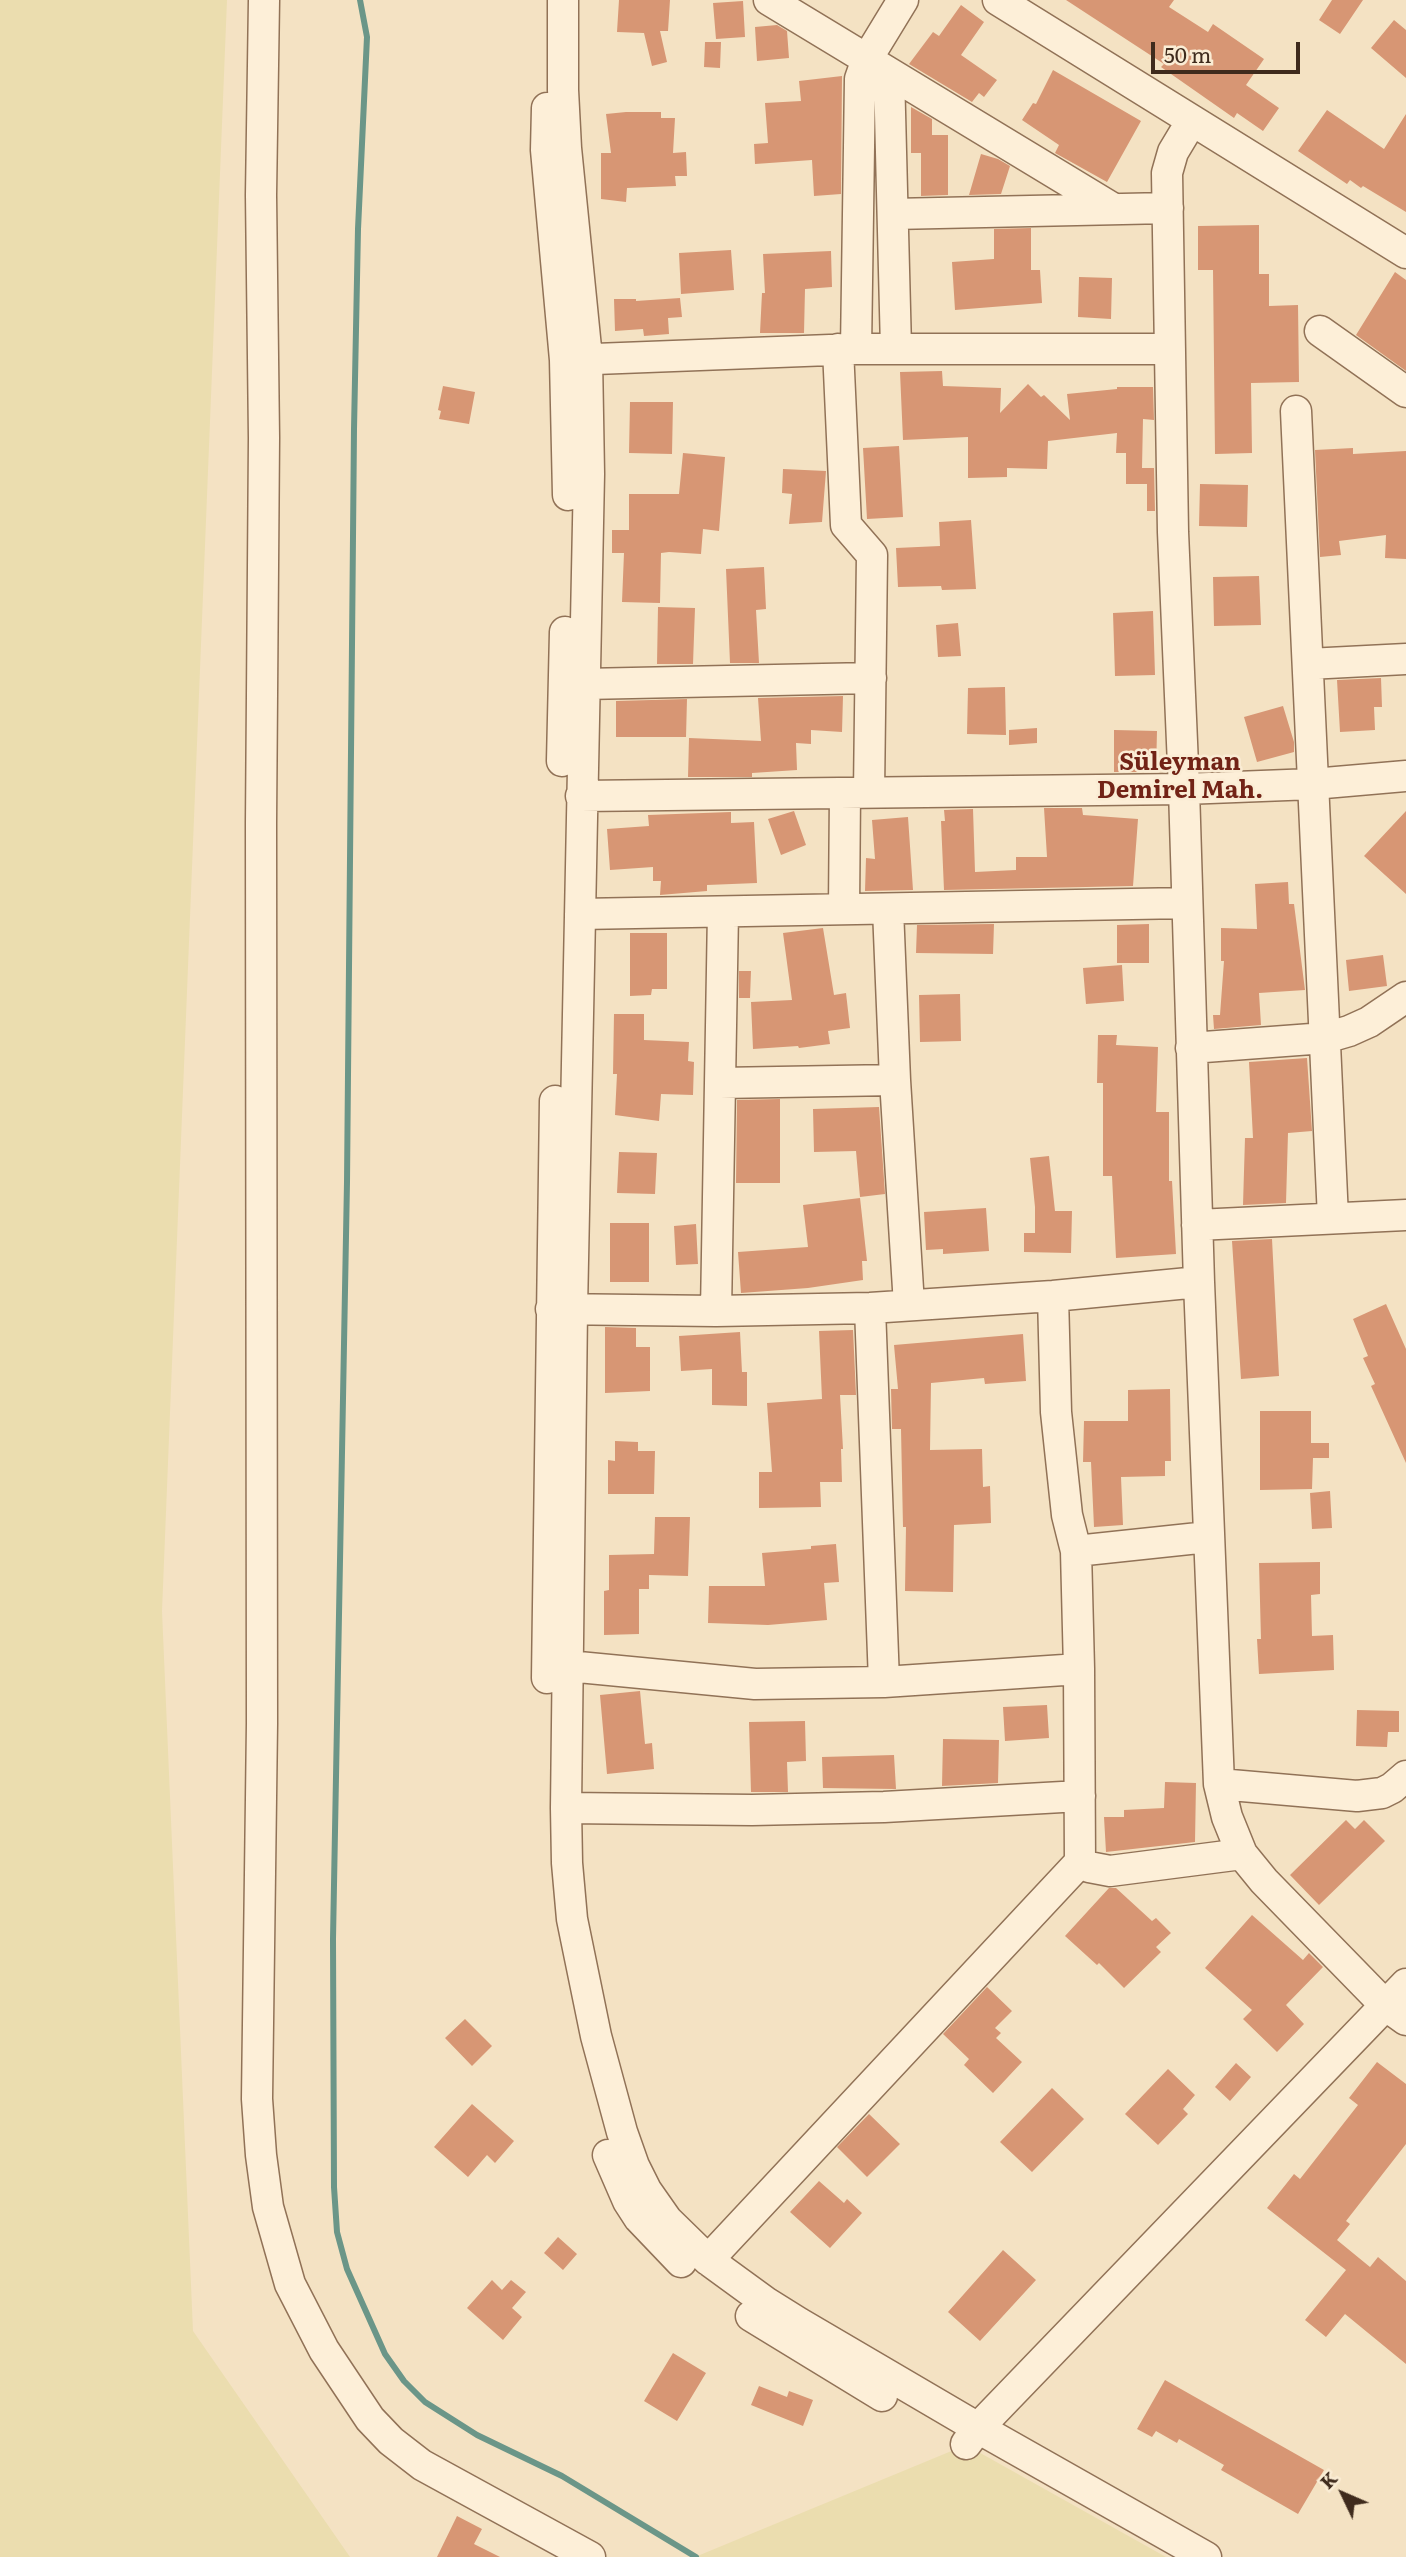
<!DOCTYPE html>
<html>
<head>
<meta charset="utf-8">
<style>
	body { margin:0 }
	#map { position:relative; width:1406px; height:2557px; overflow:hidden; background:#f4e2c3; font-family:Literata,serif }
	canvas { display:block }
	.north { position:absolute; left:1308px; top:2459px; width:70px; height:70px; -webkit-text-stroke:5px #faecd4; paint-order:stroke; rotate:314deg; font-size:19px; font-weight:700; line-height:28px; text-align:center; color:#3f2b1d }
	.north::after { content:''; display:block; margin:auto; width:24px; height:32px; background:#3f2b1d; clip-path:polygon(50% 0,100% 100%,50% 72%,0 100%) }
	.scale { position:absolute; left:1151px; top:42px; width:149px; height:32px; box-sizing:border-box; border:4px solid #3f2b1d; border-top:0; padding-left:9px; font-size:21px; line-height:24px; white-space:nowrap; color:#3f2b1d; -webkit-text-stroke:5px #faecd4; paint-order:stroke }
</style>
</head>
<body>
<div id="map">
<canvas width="1406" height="2557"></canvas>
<div class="north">K</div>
<div class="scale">50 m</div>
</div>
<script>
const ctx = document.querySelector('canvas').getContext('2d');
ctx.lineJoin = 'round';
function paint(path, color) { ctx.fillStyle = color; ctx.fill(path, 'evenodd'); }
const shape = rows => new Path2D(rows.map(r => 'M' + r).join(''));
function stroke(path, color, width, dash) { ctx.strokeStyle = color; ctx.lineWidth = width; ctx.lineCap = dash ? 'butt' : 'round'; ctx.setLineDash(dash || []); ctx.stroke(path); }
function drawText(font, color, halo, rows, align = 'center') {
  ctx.font = font + ' Literata,serif'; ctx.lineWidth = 5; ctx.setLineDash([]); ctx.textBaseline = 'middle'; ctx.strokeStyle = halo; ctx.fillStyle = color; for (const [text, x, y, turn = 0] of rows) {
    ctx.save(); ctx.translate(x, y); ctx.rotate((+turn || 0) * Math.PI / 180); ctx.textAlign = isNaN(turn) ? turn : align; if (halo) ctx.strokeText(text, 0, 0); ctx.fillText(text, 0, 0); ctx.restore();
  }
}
paint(shape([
	[0,0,227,0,162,1611,193,2331,350,2557,0,2557],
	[966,2445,1166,2557,695,2557]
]), '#ebddaf');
stroke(shape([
	[360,0,367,37,358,229,354,429,347,1182,333,1939,334,2187,337,2232,347,2269,385,2354,404,2381,425,2402,477,2435,562,2476,696,2557]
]), '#6b9688', 6);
paint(shape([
	[619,0,670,0,668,31,660,31,667,62,652,66,644,33,617,32],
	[1066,0,1174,0,1169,7,1208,32,1213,24,1264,59,1246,85,1279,108,1263,131,1237,113,1234,118,1161,67,1164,64],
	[1332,0,1363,0,1340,34,1319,20],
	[743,1,745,37,716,39,713,3],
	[961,5,984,22,961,55,997,80,984,97,979,93,972,102,909,64,933,32,939,36],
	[1394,20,1406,30,1406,78,1371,48],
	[777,25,787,31,789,58,757,61,755,27],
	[705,42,721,42,720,68,704,67],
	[1053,70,1141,121,1107,182,1055,153,1059,145,1022,120,1033,103,1036,104],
	[842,76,841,194,814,196,812,160,755,164,754,144,768,143,765,103,801,101,799,81],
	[911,107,932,119,932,135,948,135,948,195,921,196,921,153,911,153],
	[1327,110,1384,149,1406,114,1406,212,1363,186,1361,188,1350,180,1347,184,1298,151],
	[626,112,661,112,661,118,675,118,673,153,686,152,687,176,675,176,676,186,627,188,626,202,601,199,601,153,611,153,606,114],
	[981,154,998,159,1010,166,1001,194,969,195],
	[1259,225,1259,274,1269,274,1269,306,1298,305,1299,382,1251,383,1252,453,1215,454,1213,270,1198,270,1198,226],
	[1031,228,1031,270,1040,270,1042,303,955,310,952,262,994,259,994,229],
	[731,250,734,290,681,294,679,253],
	[831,251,832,287,805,289,804,333,760,333,762,293,765,293,763,254],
	[1395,272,1406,280,1406,371,1356,335],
	[1079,277,1112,278,1111,319,1078,317],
	[680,298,682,317,668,318,669,334,644,336,643,329,615,331,614,299,636,299,636,301],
	[942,371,943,386,1001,388,1000,413,1028,384,1041,397,1044,395,1070,420,1067,394,1117,389,1117,387,1153,387,1154,420,1143,419,1142,468,1154,468,1155,511,1147,511,1147,484,1126,484,1126,453,1116,453,1117,433,1048,441,1047,469,1007,468,1007,477,968,478,968,437,903,440,900,372],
	[443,386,475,392,469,424,439,419,441,411,438,410],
	[630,402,673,402,672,454,629,453],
	[899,446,903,517,867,519,863,448],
	[1353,448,1353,454,1406,451,1406,559,1385,558,1386,535,1339,541,1341,555,1320,557,1315,450],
	[683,453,725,457,719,531,703,529,701,554,669,552,661,553,660,603,622,602,624,553,612,553,612,530,629,530,629,494,679,494],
	[783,469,826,471,822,522,789,524,792,494,782,493],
	[1200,484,1248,485,1247,527,1199,526],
	[971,520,976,589,942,590,941,586,898,587,896,548,940,546,939,522],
	[764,567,766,609,756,610,759,663,730,663,726,569],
	[1259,576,1261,625,1214,626,1213,577],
	[658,607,695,608,693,664,657,664],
	[1153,611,1155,675,1115,676,1113,613],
	[958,623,961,656,938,657,936,625],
	[1381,678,1382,707,1374,707,1375,730,1340,732,1337,680],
	[1005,687,1006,735,967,734,968,688],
	[843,696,842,732,811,730,811,744,796,743,797,770,752,773,752,777,688,777,689,738,761,741,758,698],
	[687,699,686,737,616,737,616,701],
	[1283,706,1294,742,1294,752,1257,762,1244,717],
	[1037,728,1037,743,1009,745,1009,730],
	[1114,730,1157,731,1156,772,1114,772],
	[1044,808,1082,808,1083,815,1138,819,1133,886,944,890,941,821,945,821,944,810,973,809,975,872,1016,870,1016,857,1047,857],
	[794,811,806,845,781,855,768,819],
	[1406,811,1406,894,1364,856],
	[731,812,731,823,754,822,757,883,707,885,707,891,660,895,661,881,653,881,653,867,610,870,607,829,649,826,648,815],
	[908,817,913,890,865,891,866,858,875,859,872,820],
	[1288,882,1289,904,1294,904,1305,990,1259,993,1261,1025,1214,1029,1213,1015,1220,1015,1224,961,1221,961,1221,928,1257,929,1255,884],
	[994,924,993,954,916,953,917,925],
	[1149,924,1149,963,1117,963,1117,925],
	[823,928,834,995,846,993,850,1028,828,1031,830,1044,799,1048,798,1046,753,1049,751,1002,792,1000,783,933],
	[630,933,667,933,667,989,652,989,651,995,630,996],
	[1383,955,1387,986,1349,991,1346,960],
	[1122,965,1124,1001,1086,1004,1083,968],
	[739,971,751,971,750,998,739,998],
	[960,994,961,1041,920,1042,919,995],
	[614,1014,644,1014,644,1040,689,1042,688,1061,694,1062,693,1095,661,1094,659,1121,615,1115,617,1074,613,1074],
	[1098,1035,1117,1035,1116,1045,1158,1047,1156,1112,1169,1112,1169,1181,1172,1181,1176,1254,1116,1258,1112,1176,1103,1176,1103,1083,1097,1083],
	[1307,1058,1312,1131,1288,1133,1286,1203,1243,1205,1245,1138,1253,1138,1249,1062],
	[780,1099,780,1183,736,1183,737,1100],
	[879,1107,885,1194,860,1197,856,1151,814,1152,813,1109],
	[619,1152,657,1153,655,1194,617,1193],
	[1049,1156,1055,1211,1072,1211,1071,1253,1024,1252,1024,1233,1035,1233,1035,1207,1030,1158],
	[860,1198,867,1261,862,1261,863,1280,808,1288,741,1293,738,1252,808,1247,803,1205],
	[986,1208,989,1251,943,1254,943,1249,926,1250,924,1212],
	[610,1223,649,1223,649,1282,610,1282],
	[696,1224,698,1264,676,1265,674,1226],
	[1272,1239,1279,1376,1241,1379,1232,1241],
	[1386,1304,1406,1349,1406,1463,1371,1386,1375,1384,1363,1358,1368,1356,1353,1319],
	[605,1327,636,1328,636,1347,650,1347,650,1391,605,1393],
	[853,1330,856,1395,840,1395,843,1449,841,1449,842,1482,820,1482,821,1507,759,1508,759,1472,772,1472,767,1403,822,1399,819,1331],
	[740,1332,742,1372,747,1372,747,1406,712,1405,712,1369,681,1371,679,1336],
	[1023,1334,1026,1381,985,1384,984,1378,931,1383,930,1450,982,1449,983,1487,990,1486,991,1523,954,1525,953,1592,905,1591,906,1527,903,1527,901,1429,892,1429,891,1389,898,1389,894,1345],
	[1170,1389,1171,1461,1165,1461,1165,1476,1121,1477,1123,1525,1094,1527,1091,1462,1083,1462,1084,1421,1128,1421,1128,1390],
	[1260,1411,1311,1411,1311,1443,1329,1443,1329,1458,1313,1458,1312,1489,1260,1490],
	[615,1441,638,1442,638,1451,655,1451,654,1494,608,1494,608,1460,615,1461],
	[1330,1491,1332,1528,1312,1529,1310,1493],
	[655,1517,690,1517,688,1576,649,1575,649,1589,639,1589,639,1634,604,1635,604,1591,609,1590,609,1555,654,1554],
	[836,1544,839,1582,824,1583,827,1620,768,1625,708,1623,709,1586,765,1586,762,1553,811,1549,811,1546],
	[1320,1562,1320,1594,1311,1595,1312,1636,1333,1635,1334,1670,1259,1674,1257,1639,1261,1639,1259,1563],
	[640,1691,645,1744,652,1743,654,1769,607,1774,600,1695],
	[1047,1705,1049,1738,1005,1741,1003,1707],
	[1357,1710,1399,1711,1399,1732,1388,1732,1387,1747,1356,1746],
	[805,1721,806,1761,787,1762,788,1792,751,1792,749,1722],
	[943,1739,999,1740,998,1783,942,1786],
	[894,1755,896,1789,823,1788,822,1757],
	[1165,1782,1196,1783,1195,1842,1106,1852,1104,1817,1124,1817,1124,1810,1164,1808],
	[1346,1820,1355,1829,1364,1820,1385,1841,1319,1905,1290,1875],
	[1109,1888,1116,1888,1152,1921,1156,1918,1171,1933,1156,1947,1161,1952,1124,1988,1099,1963,1097,1965,1065,1936],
	[1252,1915,1303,1960,1309,1953,1323,1967,1286,2005,1304,2024,1277,2052,1243,2019,1252,2010,1205,1968],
	[987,1987,1012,2011,995,2028,1001,2033,996,2038,1022,2062,993,2093,964,2065,969,2059,943,2034],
	[465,2019,492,2046,472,2066,445,2038],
	[1377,2062,1406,2084,1406,2144,1346,2221,1350,2224,1337,2240,1370,2267,1378,2257,1406,2281,1406,2364,1345,2314,1326,2337,1305,2320,1346,2270,1267,2208,1294,2174,1300,2179,1358,2105,1349,2098],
	[1236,2063,1251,2077,1230,2101,1215,2087],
	[1168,2069,1195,2095,1183,2109,1188,2114,1158,2145,1125,2114],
	[1052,2088,1084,2119,1032,2172,1000,2142],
	[472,2104,514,2141,495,2163,487,2155,468,2177,434,2147],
	[869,2114,900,2144,867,2177,837,2147],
	[819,2181,844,2203,847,2199,862,2213,830,2248,790,2212],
	[558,2237,577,2254,563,2270,544,2253],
	[1003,2250,1036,2280,980,2341,948,2312],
	[492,2280,502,2290,511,2280,526,2292,512,2308,522,2317,503,2340,467,2308],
	[673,2353,706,2373,677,2421,644,2401],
	[1165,2380,1324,2470,1298,2514,1221,2470,1224,2465,1179,2439,1177,2443,1156,2431,1152,2437,1137,2429],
	[759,2386,787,2397,789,2391,813,2400,803,2426,751,2405],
	[457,2516,482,2529,474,2544,500,2557,437,2557]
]), '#d79674');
const minor = shape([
	[264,0,261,195,264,438,261,823,262,1723,257,2099,261,2155,268,2207,290,2284,324,2350,370,2419,391,2441,422,2465,590,2557],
	[563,0,563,90,566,148,587,358,589,474,572,1309,566,1808,567,1863,572,1919,596,2036,622,2132,634,2166,646,2190,667,2220,708,2260,767,2303,799,2323,978,2428,1206,2557],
	[769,0,1114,209],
	[998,0,1406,253],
	[889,73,896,349],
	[547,108,546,150,565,360,568,495],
	[1191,122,1173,152,1167,173,1173,532,1184,789,1199,1282,1219,1784,1227,1817,1242,1854,1264,1881,1385,2005,1406,2020],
	[893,214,1168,208],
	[1320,331,1406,392],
	[838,349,846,525,872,555,869,792],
	[856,349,860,79,867,59,903,0],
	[569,360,856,349,1170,349],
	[1296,411,1333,1218],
	[1308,664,1406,659],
	[584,684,871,678],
	[562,761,565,632],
	[581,796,1184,789,1313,784,1406,776],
	[844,909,845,793],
	[888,909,895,1080,909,1305],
	[580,914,1187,903],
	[1191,1048,1325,1038,1349,1031,1369,1022,1406,997],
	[720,1083,895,1080],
	[1197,1225,1406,1215],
	[1053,1296,1056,1412,1067,1515,1076,1551,1079,1669,1080,1862],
	[870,1308,884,1682],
	[551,1309,716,1311,870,1308,1053,1296,1199,1282],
	[716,1311,723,912],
	[1076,1551,1208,1537],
	[568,1666,755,1684,884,1682,1079,1669],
	[547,1678,555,1101],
	[1219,1784,1357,1796,1382,1793,1392,1788,1406,1776],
	[566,1808,752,1810,884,1807,1080,1796],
	[608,2155,628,2201,639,2218,681,2262],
	[708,2260,1080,1862,1089,1867,1110,1871,1242,1854],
	[751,2316,882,2396],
	[966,2444,978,2428,1406,1984]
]);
stroke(minor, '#917257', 33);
stroke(minor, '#fdefd8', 30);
drawText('bold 24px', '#722316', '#faecd4', [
	["Süleyman",1180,763],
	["Demirel Mah.",1180,791]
]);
</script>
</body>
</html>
